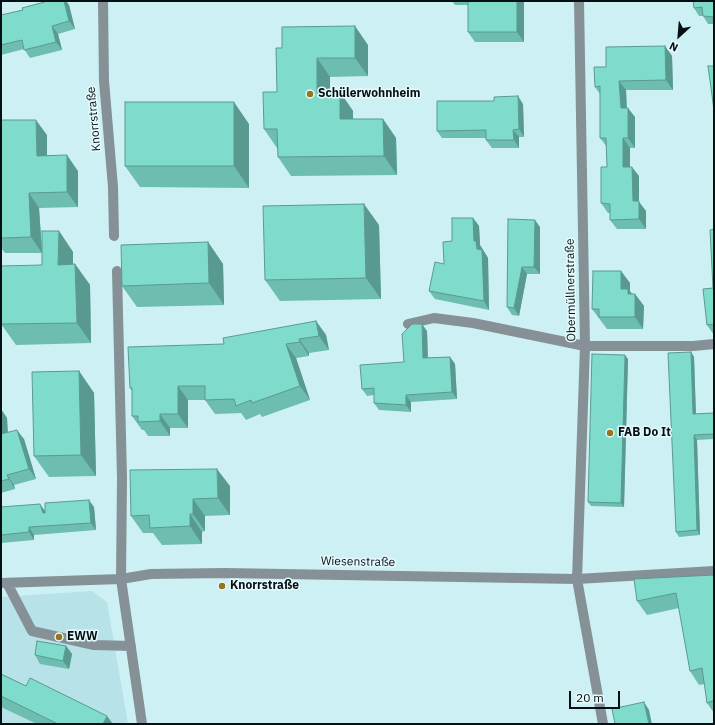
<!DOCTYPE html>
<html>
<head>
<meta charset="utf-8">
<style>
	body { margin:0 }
	#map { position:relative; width:715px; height:725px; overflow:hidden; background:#cdf0f4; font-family:"IBM Plex Sans",sans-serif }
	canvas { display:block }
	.frame { position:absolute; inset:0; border:2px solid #051012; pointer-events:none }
	.north { position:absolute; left:659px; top:16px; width:40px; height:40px; -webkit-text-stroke:3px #e6fafd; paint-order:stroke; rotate:206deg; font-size:11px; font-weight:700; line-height:16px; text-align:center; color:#051012 }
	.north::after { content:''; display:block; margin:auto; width:14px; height:18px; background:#051012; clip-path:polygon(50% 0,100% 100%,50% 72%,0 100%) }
	.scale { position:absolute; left:569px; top:691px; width:51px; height:18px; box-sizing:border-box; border:2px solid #051012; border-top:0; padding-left:5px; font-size:12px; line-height:14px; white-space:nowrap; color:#051012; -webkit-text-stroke:3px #e6fafd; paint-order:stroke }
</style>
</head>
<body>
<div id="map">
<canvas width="715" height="725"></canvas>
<div class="frame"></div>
<div class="north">N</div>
<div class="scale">20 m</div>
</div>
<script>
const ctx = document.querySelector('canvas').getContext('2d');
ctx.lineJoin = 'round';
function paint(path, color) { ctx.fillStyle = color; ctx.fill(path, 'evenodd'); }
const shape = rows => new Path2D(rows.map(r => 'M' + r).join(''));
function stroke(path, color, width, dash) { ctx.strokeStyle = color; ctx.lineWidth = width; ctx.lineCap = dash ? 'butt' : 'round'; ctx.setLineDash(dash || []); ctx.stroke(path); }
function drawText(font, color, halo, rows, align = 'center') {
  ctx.font = font + ' "IBM Plex Sans",sans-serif'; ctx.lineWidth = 3; ctx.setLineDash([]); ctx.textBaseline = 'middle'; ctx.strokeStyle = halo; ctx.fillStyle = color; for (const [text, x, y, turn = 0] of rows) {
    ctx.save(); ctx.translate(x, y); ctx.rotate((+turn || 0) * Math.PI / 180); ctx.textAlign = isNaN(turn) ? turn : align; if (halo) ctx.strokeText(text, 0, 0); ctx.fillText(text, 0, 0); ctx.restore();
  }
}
paint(shape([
	[92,591,107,602,128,724,1,724,1,597]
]), '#b7e2e8');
stroke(shape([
	[103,1,104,81,113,187,114,236],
	[579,1,585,346,577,579,603,724],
	[117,271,122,478,121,579,142,724],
	[408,324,434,318,473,323,585,346,693,346,714,344],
	[1,583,121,579,151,574,224,573,577,579,714,571],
	[7,583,32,631,94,645,131,646]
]), '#859097', 10);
paint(shape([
	[48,1,66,1,69,5,75,29,58,34,62,50,30,58,24,49,1,55,1,15,23,10],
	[452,1,524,1,524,42,475,42,468,32,468,5,455,5],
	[714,1,714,24,708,24,703,16,699,16,694,8],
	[368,45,368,76,330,77,330,93,340,92,353,111,353,119,383,119,396,138,397,175,291,176,278,157,277,148,264,129,277,92,276,48],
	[665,46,672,56,673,90,626,90,627,108,635,117,635,148,630,148,630,167,639,176,639,202,646,211,646,229,617,229,610,220,610,213,608,213,601,203,607,167,607,147,600,138,600,94,595,87,606,67],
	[523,104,524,137,519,137,519,148,492,148,486,140,486,138,442,138,437,131],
	[249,124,249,188,140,187,125,166],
	[47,135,47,156,78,171,78,207,39,208,42,250,59,231,73,252,73,265,75,264,90,285,91,343,16,345,1,324,42,265,42,253,5,253,1,248,1,181],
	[473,218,479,226,480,245,488,258,489,310,435,299,429,291,444,264],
	[508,219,540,227,540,274,527,274,519,316,512,315,507,307],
	[379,225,381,299,280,301,265,280],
	[714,229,714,335,707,325,713,288],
	[208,242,223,264,224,305,137,307,122,286],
	[621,271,630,283,630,291,632,294,635,294,644,306,643,329,607,329,592,309],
	[316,321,326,335,329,350,309,353,309,356,296,358,310,400,262,417,260,414,246,420,241,413,215,414,205,400,188,400,188,428,170,428,170,436,148,436,144,430,142,430,132,416,132,391,130,388,224,344],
	[427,331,428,358,450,357,455,364,457,399,411,402,411,412,379,410,374,403,374,395,367,396,362,389,404,362],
	[691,352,694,357,696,414,714,413,714,439,697,440,700,535,679,537,676,532],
	[628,359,624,507,591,506,588,502],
	[79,371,94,393,96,476,49,477,34,456],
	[1,409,7,418,8,432,24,439,36,479,14,485,15,489,1,493],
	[230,486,230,515,205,516,205,531,202,532,202,544,162,545,153,533,143,533,131,516],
	[1,507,45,510,94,507,96,530,34,535,34,540,1,543],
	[714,575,714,713,707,703,705,684,699,685,690,671,679,608,647,615,637,601],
	[66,646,72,654,69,669,40,664,35,655],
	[1,674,26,686,113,724,37,724,1,707]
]), '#6dbdb0');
paint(shape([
	[64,1,66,1,69,5,75,29,69,21],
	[517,1,524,1,524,42,517,32],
	[52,26,58,34,62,50,56,42],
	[355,26,368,45,368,76,355,58],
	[665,46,672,56,673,90,666,80],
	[317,58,330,77,330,111,317,93],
	[619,81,626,90,627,117,621,108],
	[340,92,353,111,353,138,340,119],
	[518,96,523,104,524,137,519,129],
	[234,102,249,124,249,188,234,166],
	[628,108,635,117,635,148,628,138],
	[383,119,396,138,397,175,384,156],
	[36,120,47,135,47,172,37,156],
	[513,130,519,137,519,148,514,140],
	[623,138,630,148,630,176,623,167],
	[67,155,78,171,78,207,67,192],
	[632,167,639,176,639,202,646,211,646,229,639,219,633,201],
	[29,193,39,208,42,253,31,237],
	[364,204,379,225,381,299,366,278],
	[473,218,479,226,480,245,488,258,489,310,484,301,474,241],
	[535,220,540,227,540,274,534,267],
	[59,231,73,252,73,286,58,265],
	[208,242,223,264,224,305,209,283],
	[75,264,90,285,91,343,77,323],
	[522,267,527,274,519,316,514,308],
	[621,271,630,283,630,291,635,299,635,294,644,306,643,329,635,317,621,289],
	[316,321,326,335,329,350,319,336],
	[422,324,427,331,428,365,423,358],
	[299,339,309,353,309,356,300,342],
	[286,344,296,358,310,400,300,386],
	[691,352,694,357,696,419,693,414],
	[625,355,628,359,624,507,621,503],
	[450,357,455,364,457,399,452,392],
	[79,371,94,393,96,476,81,455],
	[178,386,188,400,188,428,178,414],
	[406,395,411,402,411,412,406,405],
	[1,409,7,418,8,444,1,434],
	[160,414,170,428,170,436,160,421],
	[17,430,24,439,36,479,29,469],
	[694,435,697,440,700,535,697,530],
	[217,469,230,486,230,515,218,498],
	[7,475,14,485,15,489,9,479],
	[193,499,205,516,205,531,193,514],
	[89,500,94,507,96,530,91,523],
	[40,504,45,511,48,521,43,513],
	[190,514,202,532,202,544,190,526],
	[29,527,34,535,34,540,29,532],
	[66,646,72,654,69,669,63,661],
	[644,702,649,710,652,724,649,724],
	[107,716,113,724,103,724]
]), '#599a90');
const building = shape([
	[48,1,64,1,69,21,52,26,56,42,24,50,22,40,1,45,1,15,23,10,22,8,48,1],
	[468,1,517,1,517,32,468,32,468,1],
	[693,1,714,1,714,17,703,16,702,7,694,8,693,1],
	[355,26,355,58,317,58,317,93,340,92,340,119,383,119,384,156,278,157,277,129,264,129,263,92,277,92,276,48,282,48,282,27,355,26],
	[665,46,666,80,619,81,621,108,628,108,628,138,623,138,623,167,632,167,633,201,639,201,639,219,610,220,610,204,601,203,601,167,607,167,606,138,600,138,600,86,595,87,594,67,606,67,606,47,665,46],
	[708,66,714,66,714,110,708,66],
	[518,96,519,129,513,130,514,140,486,140,486,130,437,131,437,101,494,101,494,97,518,96],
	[125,102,234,102,234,166,125,166,125,102],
	[1,120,36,120,37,156,67,155,67,192,29,193,31,237,1,238,1,120],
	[364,204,366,278,265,280,263,206,364,204],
	[452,218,473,218,474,241,476,241,477,249,482,250,484,301,429,291,435,262,444,264,443,242,452,241,452,218],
	[508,219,535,220,534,267,522,267,514,308,507,307,508,219],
	[714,229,714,324,707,325,703,289,713,288,710,230,714,229],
	[42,231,59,231,58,265,75,264,77,323,1,324,1,266,42,265,42,231],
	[208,242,209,283,122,286,121,245,208,242],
	[593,271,621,271,621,289,628,289,628,294,635,294,635,317,599,317,599,309,592,309,593,271],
	[316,321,319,336,299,339,300,342,286,344,300,386,252,403,251,400,236,406,234,399,205,400,205,386,178,386,178,414,160,414,160,421,138,422,138,416,132,416,132,388,130,388,128,347,224,344,223,338,316,321],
	[412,324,422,324,423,358,450,357,452,392,406,395,406,405,374,403,374,388,362,389,360,365,404,362,402,334,412,324],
	[691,352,693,414,714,413,714,434,694,435,697,530,676,532,668,353,691,352],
	[592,354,625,355,621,503,588,502,592,354],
	[79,371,81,455,34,456,32,372,79,371],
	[1,427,1,434,17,430,29,469,7,475,9,479,1,481,1,427],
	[217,469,218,498,193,499,193,514,190,514,190,526,150,528,149,515,131,516,130,470,217,469],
	[89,500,91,523,29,527,29,532,1,535,1,507,40,504,43,513,45,513,45,503,89,500],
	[714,575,714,700,707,703,702,668,690,671,676,593,637,601,634,579,714,575],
	[37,641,66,646,63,661,35,655,37,641],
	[1,674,26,686,30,678,107,716,103,724,58,724,1,696,1,674],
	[644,702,649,724,615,724,612,709,644,702]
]);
paint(building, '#7fdccd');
stroke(building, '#599a90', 1);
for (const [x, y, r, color] of [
	[310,94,4,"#95751d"],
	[610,433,4,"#95751d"],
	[222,586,4,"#95751d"],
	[59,637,4,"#95751d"]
]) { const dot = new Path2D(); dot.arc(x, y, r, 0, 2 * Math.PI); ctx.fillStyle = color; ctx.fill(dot); stroke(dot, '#e6fafd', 1.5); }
drawText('bold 12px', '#051012', '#e6fafd', [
	["Schülerwohnheim",318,94],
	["FAB Do It",618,433],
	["Knorrstraße",230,586],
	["EWW",67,637]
], 'left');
drawText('12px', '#051012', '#e6fafd', [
	["Knorrstraße",94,119,-95],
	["Obermüllnerstraße",571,290,-91],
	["Wiesenstraße",358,562,1]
]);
</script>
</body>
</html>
